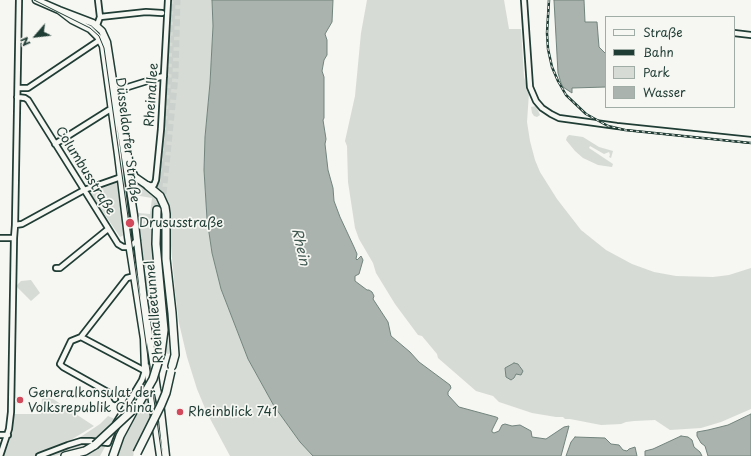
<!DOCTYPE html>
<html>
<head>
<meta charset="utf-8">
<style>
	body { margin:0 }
	#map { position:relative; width:751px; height:456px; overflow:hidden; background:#f6f6f2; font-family:"Playpen Sans",sans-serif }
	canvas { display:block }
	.legend { position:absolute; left:605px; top:16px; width:130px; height:92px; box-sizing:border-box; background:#f6f6f2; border:1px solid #a0aca6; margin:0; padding:5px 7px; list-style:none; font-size:12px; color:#1f3d34 }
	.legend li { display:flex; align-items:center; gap:8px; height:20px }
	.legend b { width:20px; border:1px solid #a0aca6 }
	.north { position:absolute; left:16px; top:16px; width:40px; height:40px; -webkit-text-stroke:3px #f6f6f2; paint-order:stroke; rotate:242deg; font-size:11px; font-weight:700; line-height:16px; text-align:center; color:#1f3d34 }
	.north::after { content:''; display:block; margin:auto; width:14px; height:18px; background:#1f3d34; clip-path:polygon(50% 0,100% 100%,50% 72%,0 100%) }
</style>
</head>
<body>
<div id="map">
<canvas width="751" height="456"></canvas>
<ul class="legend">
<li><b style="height:5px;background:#f6f6f2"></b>Straße</li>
<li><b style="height:5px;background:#1f3d34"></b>Bahn</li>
<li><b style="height:11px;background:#d6dbd6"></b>Park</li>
<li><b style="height:11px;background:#aab3ae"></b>Wasser</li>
</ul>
<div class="north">N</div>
</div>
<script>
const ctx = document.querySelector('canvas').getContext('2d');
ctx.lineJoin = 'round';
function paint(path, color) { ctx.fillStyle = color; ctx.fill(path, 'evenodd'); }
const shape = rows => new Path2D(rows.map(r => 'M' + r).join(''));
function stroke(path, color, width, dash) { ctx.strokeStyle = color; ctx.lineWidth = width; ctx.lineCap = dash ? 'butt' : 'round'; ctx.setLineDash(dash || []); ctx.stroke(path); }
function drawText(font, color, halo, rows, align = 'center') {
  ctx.font = font + ' "Playpen Sans",sans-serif'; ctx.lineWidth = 3.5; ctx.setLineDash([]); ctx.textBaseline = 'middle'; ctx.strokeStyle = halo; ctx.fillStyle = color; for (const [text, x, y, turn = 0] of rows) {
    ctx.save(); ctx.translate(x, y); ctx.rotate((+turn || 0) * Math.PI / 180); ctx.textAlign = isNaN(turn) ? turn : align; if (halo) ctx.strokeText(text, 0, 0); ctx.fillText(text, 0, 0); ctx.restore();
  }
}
paint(shape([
	[170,0,212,0,213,26,210,83,205,137,204,170,207,219,212,253,221,289,248,359,274,406,300,442,313,456,230,456,207,413,197,389,187,357,179,323,175,291,168,213,153,187,157,182,163,132],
	[367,0,504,0,509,29,521,29,524,77,529,93,527,122,530,141,535,160,540,172,557,199,581,230,606,250,632,264,654,272,676,276,713,277,729,275,751,268,751,409,721,422,701,428,670,430,655,420,634,421,626,422,621,424,601,425,570,419,565,419,563,417,556,417,532,413,499,402,493,396,476,391,438,358,437,354,422,336,418,335,395,304,376,273,373,263,359,239,355,228,348,182,347,146,345,141,355,96,361,33],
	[514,363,518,364,521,367,519,374,516,374,514,379,511,380,506,376,506,368],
	[536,106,540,115,537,117,534,116,532,113,531,107],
	[569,135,583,137,599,147,613,151,611,158,609,157,610,155,609,152,604,154,590,146,589,148,613,164,612,167,598,165,583,158,575,151,566,140,567,137],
	[128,166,152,191,165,209,154,209,154,277,156,295,153,299,148,299,145,276,152,276,152,272,150,268,145,268,138,213,150,214,152,198,134,195],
	[115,181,117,183,124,235,120,237,91,194,93,190],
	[31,280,40,293,31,301,16,286,21,281],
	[156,301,159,304,161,318,160,352,157,352,157,354,153,348,147,302],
	[165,306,168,331,169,354,164,353],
	[147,394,151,419,133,456,115,456,129,426],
	[47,395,94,426,64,444,34,456,3,456,9,443,13,429,14,414,41,414,42,397],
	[108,416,115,419,112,427,97,440,76,440,100,424],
	[79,442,95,442,80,450,54,456,43,456],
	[102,443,105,444,105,447,100,456,83,456,81,455,89,453]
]), '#d6dbd6');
const water = shape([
	[212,0,333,0,332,22,325,34,327,40,327,55,324,60,322,71,324,77,324,118,323,120,326,139,325,144,328,170,333,188,334,201,340,217,354,247,357,254,356,259,357,260,361,256,363,260,359,274,355,276,355,281,367,290,369,290,372,292,374,296,373,299,388,322,391,336,410,352,419,362,450,385,451,388,448,392,448,395,459,407,496,417,498,418,492,430,492,432,494,433,499,431,502,425,505,424,512,426,520,425,531,431,532,437,546,439,564,427,569,426,561,456,313,456,300,442,274,406,248,359,221,289,212,253,207,219,204,170,205,137,210,83,213,26,212,0],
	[554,0,584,0,585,22,597,22,599,47,606,54,606,87,572,88,572,93,563,87,561,83,558,73,554,0],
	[514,363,518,364,523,371,521,375,516,374,514,378,511,380,506,377,505,368,514,363],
	[751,414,751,456,708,456,705,446,701,443,697,436,697,432,708,430,728,425,751,414],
	[681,436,688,437,692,440,694,447,700,452,702,456,645,456,645,451,653,449,681,436],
	[575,437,605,438,611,444,619,445,623,450,627,451,629,449,635,447,637,456,566,456,571,442,575,437]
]);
paint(water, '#aab3ae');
stroke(water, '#72847d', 1);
stroke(shape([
	[162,204,175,76,177,0],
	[157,210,169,75,172,0]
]), '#cbd1cc', 7, [7, 3.5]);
const minor = shape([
	[524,0,530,87,536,101,542,108,551,114,559,118,617,126,751,140],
	[100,17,146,12,162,13],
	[97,25,100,17,98,0],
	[734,33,751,35],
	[18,88,28,88,101,39],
	[112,92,160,77,164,76],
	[17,97,25,98,28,100,118,244,123,247,130,247,137,240],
	[55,144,109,110,112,110],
	[148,186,154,185,156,180,161,129,168,0],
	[15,225,22,224,84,190,121,177],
	[0,238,14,238],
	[56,268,60,268,108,229],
	[81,337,147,372],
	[115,399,113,395,63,367,60,364,71,341,81,337,127,278,135,276],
	[116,423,142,380,145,371],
	[0,435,8,435],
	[0,456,9,429,11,412,14,238,15,225,19,0],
	[39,456,68,445,81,441,91,441,108,443,113,430]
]);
const major = shape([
	[36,0,59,10,72,20,90,29,98,37,103,46,118,155,128,237,144,339,145,371],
	[59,10,93,23,102,31,107,42,134,215,144,301,157,389,160,402,166,456],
	[120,105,123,116,130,167,135,177,148,186],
	[147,367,160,456]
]);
const highway = shape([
	[148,186,160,196,165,207,166,214,166,259,172,313,175,355,172,366],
	[157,210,156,244,164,330,161,353],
	[65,456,85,451,95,445],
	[113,456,120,436,134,410]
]);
stroke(minor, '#1f3d34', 8);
stroke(major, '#1f3d34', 9);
stroke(highway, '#1f3d34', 10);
stroke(minor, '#f6f6f2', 4.5);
stroke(major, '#f6f6f2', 6);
stroke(highway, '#f6f6f2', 7);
stroke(shape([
	[34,0,90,28,99,36,104,48,162,456]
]), '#1f3d34', 1);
const rail = shape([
	[549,0,547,33,548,49,552,67,558,81,566,95,586,114,608,126,625,130,751,143]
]);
stroke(rail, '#1f3d34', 2.5);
stroke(rail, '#f6f6f2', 1, [3]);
const highwayBridge = shape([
	[95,445,138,405,153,379,161,353],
	[137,453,161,405,166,393,171,371]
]);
stroke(highwayBridge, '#1f3d34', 10, []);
stroke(highwayBridge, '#f6f6f2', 7);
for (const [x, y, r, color] of [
	[130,223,5,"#d1495b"],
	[20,400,4,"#d1495b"],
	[180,412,4,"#d1495b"]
]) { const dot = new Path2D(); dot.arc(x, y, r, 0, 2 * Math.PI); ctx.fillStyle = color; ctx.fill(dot); stroke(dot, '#f6f6f2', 1.5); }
drawText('13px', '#1f3d34', '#f6f6f2', [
	["Rheinallee",152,95,-86],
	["Düsseldorfer Straße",127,140,83],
	["Columbusstraße",85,171,58],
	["Rheinalleetunnel",155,312,-95]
]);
drawText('13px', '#1f3d34', '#f6f6f2', [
	["Drususstraße",139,223],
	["Generalkonsulat der",28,393],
	["Volksrepublik China",28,408],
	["Rheinblick 741",188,412]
], 'left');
drawText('italic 14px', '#425a52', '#f6f6f2', [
	["Rhein",300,247,77]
]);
</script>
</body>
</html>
